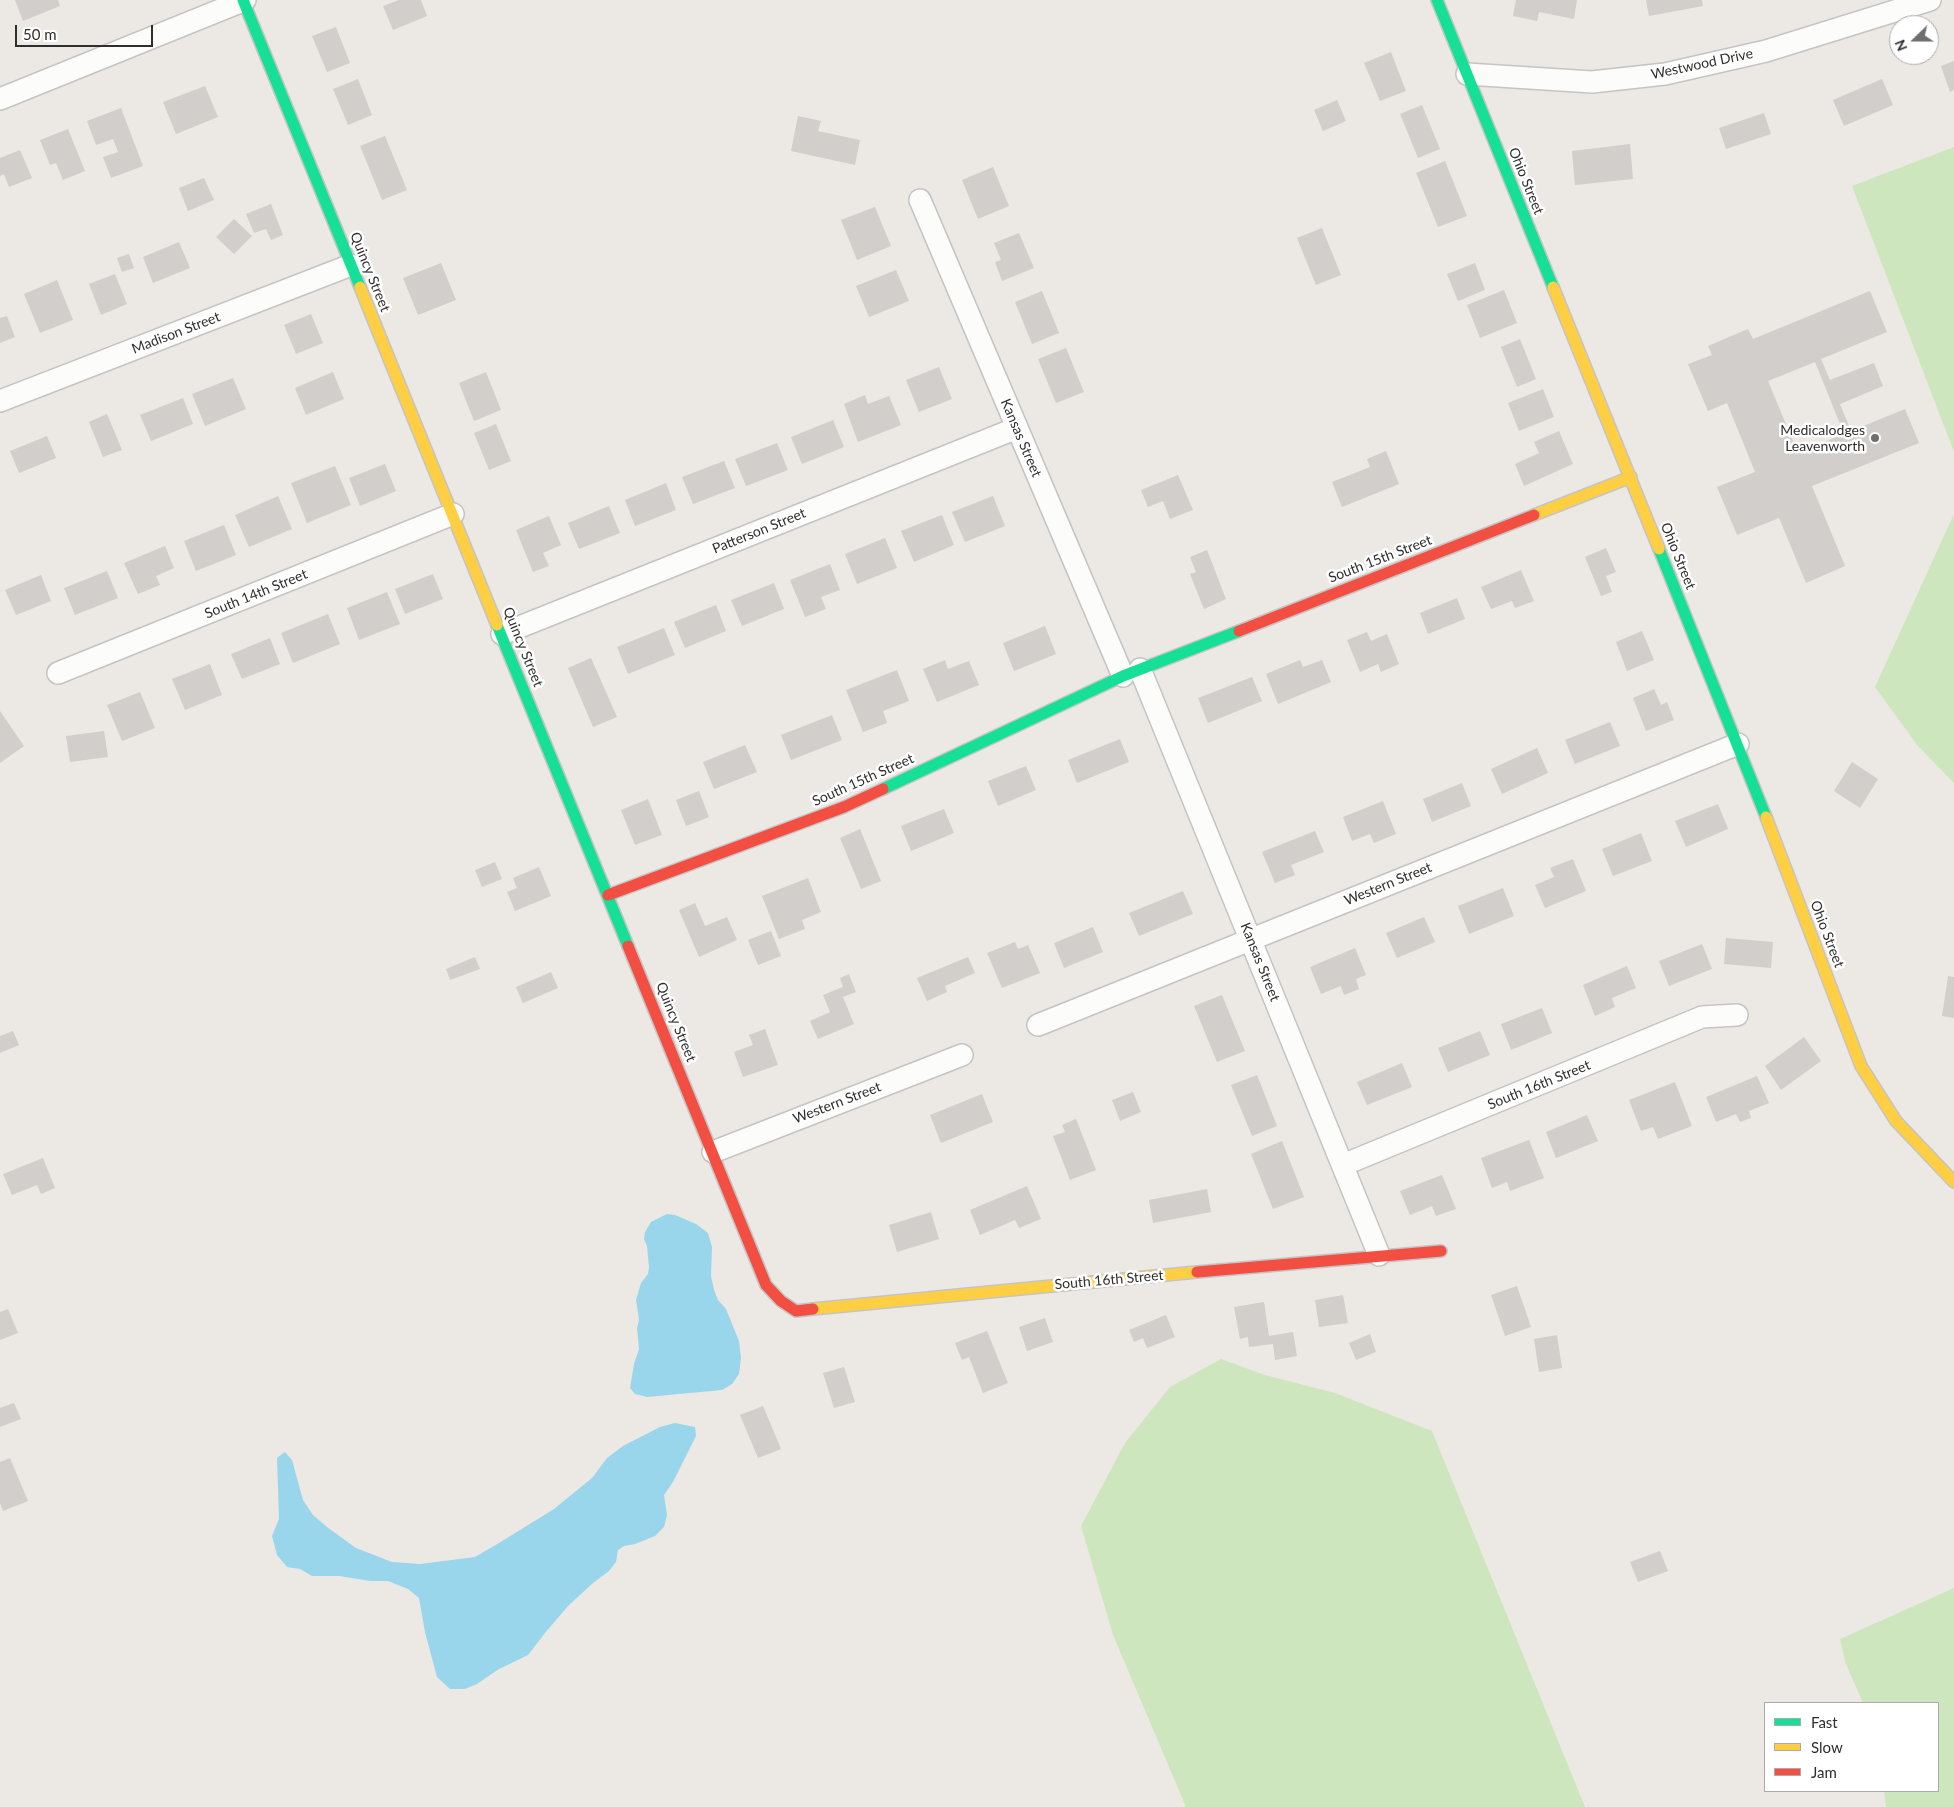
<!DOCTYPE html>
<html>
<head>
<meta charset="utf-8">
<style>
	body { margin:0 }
	#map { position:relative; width:1954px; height:1807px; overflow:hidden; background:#ece8e4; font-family:Lato,sans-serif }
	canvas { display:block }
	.legend { position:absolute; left:1764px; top:1702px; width:175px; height:90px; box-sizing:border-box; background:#fff; border:1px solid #ababab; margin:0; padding:6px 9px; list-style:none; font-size:15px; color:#2e2e2e }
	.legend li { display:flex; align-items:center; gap:10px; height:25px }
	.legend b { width:25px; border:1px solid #ababab }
	.north { position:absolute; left:1889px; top:15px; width:50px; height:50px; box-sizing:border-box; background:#fff; border:1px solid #ababab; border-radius:50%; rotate:248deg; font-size:14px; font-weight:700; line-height:20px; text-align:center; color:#2e2e2e }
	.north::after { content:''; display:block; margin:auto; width:18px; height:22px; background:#706f6e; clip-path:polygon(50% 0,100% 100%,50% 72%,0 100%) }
	.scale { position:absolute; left:15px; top:25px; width:138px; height:22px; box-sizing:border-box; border:2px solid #2e2e2e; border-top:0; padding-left:6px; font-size:15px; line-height:18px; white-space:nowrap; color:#2e2e2e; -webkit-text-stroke:4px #fff; paint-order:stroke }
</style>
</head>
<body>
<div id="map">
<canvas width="1954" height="1807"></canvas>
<ul class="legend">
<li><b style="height:6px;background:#16e098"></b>Fast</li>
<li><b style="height:6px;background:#ffcf43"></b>Slow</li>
<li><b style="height:6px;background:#f24e42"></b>Jam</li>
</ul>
<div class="north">N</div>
<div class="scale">50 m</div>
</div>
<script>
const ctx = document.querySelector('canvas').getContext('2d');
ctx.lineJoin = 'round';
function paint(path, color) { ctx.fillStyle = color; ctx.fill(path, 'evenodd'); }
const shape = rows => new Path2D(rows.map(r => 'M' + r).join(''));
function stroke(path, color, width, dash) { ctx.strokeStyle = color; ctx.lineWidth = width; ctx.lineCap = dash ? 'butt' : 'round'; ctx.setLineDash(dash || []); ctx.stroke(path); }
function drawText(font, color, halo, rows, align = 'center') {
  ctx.font = font + ' Lato,sans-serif'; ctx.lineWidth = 5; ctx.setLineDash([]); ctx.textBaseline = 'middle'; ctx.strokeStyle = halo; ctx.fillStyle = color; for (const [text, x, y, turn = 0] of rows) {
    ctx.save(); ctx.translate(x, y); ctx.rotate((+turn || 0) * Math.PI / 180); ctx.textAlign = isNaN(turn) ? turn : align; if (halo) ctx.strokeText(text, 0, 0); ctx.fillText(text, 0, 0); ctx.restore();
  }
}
paint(shape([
	[1954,147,1954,452,1852,186],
	[1954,514,1954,783,1918,746,1875,687],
	[1221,1359,1265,1375,1335,1393,1432,1431,1585,1807,1186,1807,1113,1635,1081,1526,1125,1443,1170,1387],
	[1954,1588,1954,1807,1886,1807,1884,1791,1938,1791,1938,1703,1863,1703,1845,1662,1840,1639]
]), '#cee6be');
paint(shape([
	[667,1214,675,1215,696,1224,708,1233,712,1247,711,1276,714,1290,718,1300,726,1309,739,1341,741,1358,739,1374,732,1384,722,1390,647,1397,635,1394,630,1388,634,1364,639,1349,637,1328,639,1320,636,1300,641,1283,648,1274,649,1267,647,1246,644,1239,645,1232,651,1222],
	[675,1423,695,1427,696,1436,673,1482,664,1495,667,1515,664,1527,655,1536,635,1544,624,1546,618,1550,616,1562,609,1571,593,1583,568,1606,545,1633,528,1655,499,1669,477,1684,465,1689,450,1689,437,1677,425,1632,419,1598,408,1589,388,1581,370,1581,339,1576,312,1576,300,1569,287,1567,277,1555,272,1536,279,1519,277,1458,285,1452,292,1460,303,1500,313,1515,327,1527,356,1548,392,1562,420,1564,475,1557,499,1543,554,1509,592,1478,607,1458,623,1446,660,1427]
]), '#99d6ec');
paint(shape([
	[15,0,58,0,60,6,23,21],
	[399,0,421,0,427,16,393,30,383,6],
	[1516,0,1577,0,1574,19,1539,12,1537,21,1513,16],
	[1646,0,1702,0,1703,6,1649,16],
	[336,27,350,63,327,72,312,36],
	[1391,52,1406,91,1380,101,1364,63],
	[1954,61,1954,90,1950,92,1941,66],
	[358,79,372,115,348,125,333,89],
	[1882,79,1893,105,1844,126,1833,100],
	[205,86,218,117,176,134,163,102],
	[1337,100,1346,121,1323,131,1314,110],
	[1422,105,1440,149,1418,158,1400,114],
	[121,108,143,166,111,178,103,157,118,152,113,139,96,145,87,121],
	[1764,113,1771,134,1726,149,1719,128],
	[798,116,821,121,818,131,860,140,855,165,791,151],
	[68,129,85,171,63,180,56,163,50,165,40,140],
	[385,136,407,190,382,200,360,146],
	[1630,144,1633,179,1575,185,1572,151],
	[20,150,32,178,9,187,4,174,0,176,0,158],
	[1445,161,1467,216,1438,227,1416,173],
	[993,167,1009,206,978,219,962,180],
	[204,178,214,200,188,211,179,188],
	[271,204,283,235,271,240,266,229,254,233,246,214],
	[875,207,891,246,857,260,841,220],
	[234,219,252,236,234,254,216,237],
	[1322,228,1341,275,1316,285,1297,238],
	[1019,233,1034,268,1002,281,995,262,1001,260,994,243],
	[179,242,190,268,153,283,143,257],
	[129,254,134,268,122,272,117,258],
	[441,263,456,300,418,315,403,278],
	[1475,263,1485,290,1458,301,1447,274],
	[896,270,909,301,869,317,856,286],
	[115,274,127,304,101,315,89,284],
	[57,280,73,320,40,333,24,294],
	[1504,290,1517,323,1480,338,1467,305],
	[1042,291,1059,333,1032,344,1015,302],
	[1870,291,1887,332,1821,359,1830,380,1874,363,1883,386,1840,404,1851,431,1905,409,1919,443,1812,486,1845,566,1806,583,1779,518,1737,535,1717,487,1755,472,1727,403,1708,411,1688,364,1712,355,1708,346,1748,329,1753,339],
	[1815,362,1844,434,1798,453,1768,381],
	[311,314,323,343,296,354,284,325],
	[7,316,15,337,0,343,0,318],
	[1520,339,1536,379,1517,387,1501,347],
	[1066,348,1084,392,1056,403,1038,359],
	[939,367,952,399,919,412,906,380],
	[333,372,344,399,306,415,295,388],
	[486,372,501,410,474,421,459,383],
	[233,378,246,409,205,426,192,394],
	[1543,389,1554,417,1519,431,1508,403],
	[865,395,868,404,889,396,901,425,858,442,844,404],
	[183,398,193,424,151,441,140,415],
	[107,414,122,450,103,457,89,422],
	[833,420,844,447,802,464,791,437],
	[496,424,511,461,489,470,474,433],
	[1559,431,1573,464,1524,486,1515,464,1539,453,1534,442],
	[47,436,56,458,19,473,10,451],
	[777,443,788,470,746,486,735,459],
	[1386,451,1399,484,1342,507,1332,482,1370,467,1367,459],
	[724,461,735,488,693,504,682,477],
	[385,464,396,491,360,506,349,478],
	[335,466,351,505,307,523,291,483],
	[1178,475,1193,510,1170,519,1163,501,1148,507,1141,490],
	[666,483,676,510,635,526,625,500],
	[278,496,292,529,249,547,235,515],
	[993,496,1005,526,965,542,952,512],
	[609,506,620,533,579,549,568,523],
	[942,515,954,545,914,562,901,531],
	[549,516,561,545,543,553,549,566,533,572,516,530],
	[224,525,236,555,196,571,184,541],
	[885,538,897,568,857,584,845,554],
	[165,546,174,568,156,576,160,585,138,594,124,563],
	[1606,548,1616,572,1606,576,1612,592,1601,596,1585,557],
	[1207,550,1226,599,1204,609,1190,574,1196,572,1190,557],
	[830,564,840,590,821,597,826,609,805,617,790,580],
	[1521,570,1534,601,1515,608,1512,601,1491,609,1481,587],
	[107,571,118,598,75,615,64,588],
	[433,574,443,599,405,614,395,589],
	[41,575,51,601,16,615,5,590],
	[774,583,784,609,742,626,731,600],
	[387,592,400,624,359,640,347,608],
	[1457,598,1465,619,1428,634,1420,613],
	[716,605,726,631,685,648,674,622],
	[328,614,340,644,293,663,281,633],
	[1045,626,1056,654,1014,671,1003,643],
	[664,628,675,655,628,674,617,647],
	[1642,631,1654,660,1627,671,1616,642],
	[1367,632,1371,641,1387,634,1399,664,1381,672,1378,664,1360,672,1347,640],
	[270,638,280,664,242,679,231,654],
	[591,658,617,717,593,727,568,668],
	[945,660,948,669,969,661,979,685,937,702,923,669],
	[1300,660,1303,667,1322,660,1331,682,1278,704,1266,674],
	[210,664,222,695,185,710,172,679],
	[897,670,909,701,883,711,887,723,863,732,846,690],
	[1252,677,1262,701,1208,723,1198,698],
	[1654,689,1661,705,1667,702,1674,720,1646,731,1633,698],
	[140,692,155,728,122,741,107,705],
	[0,711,24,746,0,763],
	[832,715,842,740,791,760,781,735],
	[1610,722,1620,746,1575,764,1565,740],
	[104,731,108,757,70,762,66,736],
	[1120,739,1129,762,1077,783,1068,760],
	[745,745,757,772,714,789,703,762],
	[1537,748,1548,773,1502,794,1491,769],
	[1852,762,1878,779,1860,808,1834,791],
	[1026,766,1036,790,998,806,988,781],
	[1462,783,1471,806,1432,822,1423,799],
	[699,791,709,817,686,826,676,800],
	[648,799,662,835,635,845,621,810],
	[1383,801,1396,834,1374,843,1370,834,1352,841,1343,817],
	[1718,804,1728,829,1686,847,1675,821],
	[944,809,954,833,911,851,901,826],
	[860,829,881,881,861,889,840,838],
	[1315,831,1324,852,1291,865,1295,875,1275,883,1262,852],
	[1641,833,1652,861,1613,876,1602,849],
	[1573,859,1586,891,1545,908,1535,885,1554,877,1550,868],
	[495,862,502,879,482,887,475,870],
	[539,867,551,896,515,911,507,892,517,888,513,878],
	[808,878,821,912,802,920,805,929,779,939,762,896],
	[1503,888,1514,916,1469,934,1458,906],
	[1183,891,1193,914,1139,936,1129,913],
	[695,903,705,926,727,917,737,940,699,957,679,910],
	[1424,917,1435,942,1397,958,1386,933],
	[1093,927,1103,952,1064,968,1054,943],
	[771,931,781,956,758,965,748,940],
	[1726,938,1773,942,1771,968,1724,964],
	[1015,942,1018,949,1028,945,1040,973,1002,988,987,953],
	[1702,944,1712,969,1669,986,1659,961],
	[1355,948,1366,975,1356,979,1359,989,1344,995,1341,986,1321,994,1310,967],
	[475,957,480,969,450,980,446,969],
	[968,957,975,973,945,986,947,992,927,1001,917,978],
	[1627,966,1636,988,1612,998,1615,1007,1595,1016,1583,985],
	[551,972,558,988,523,1003,516,987],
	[849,974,856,992,843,997,854,1024,818,1039,810,1021,830,1012,823,995,843,987,840,978],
	[1948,976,1954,977,1954,1018,1942,1016],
	[1222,995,1245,1051,1217,1062,1194,1006],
	[1542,1008,1552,1033,1511,1050,1501,1024],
	[765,1029,778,1065,743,1077,734,1052,753,1045,749,1035],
	[13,1031,19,1045,0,1053,0,1036],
	[1480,1031,1490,1055,1448,1072,1438,1048],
	[1804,1037,1821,1061,1781,1090,1765,1066],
	[1402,1063,1412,1087,1367,1105,1357,1082],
	[1257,1075,1277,1126,1252,1136,1231,1085],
	[1757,1076,1769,1103,1749,1111,1751,1118,1740,1122,1736,1114,1716,1122,1706,1097],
	[1675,1082,1692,1126,1658,1139,1653,1127,1641,1131,1629,1100],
	[1133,1092,1141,1112,1120,1121,1112,1100],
	[982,1094,993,1122,941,1143,930,1115],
	[1587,1115,1598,1141,1556,1158,1546,1132],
	[1076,1119,1096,1170,1070,1180,1053,1136,1065,1132,1062,1125],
	[1529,1140,1544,1178,1510,1191,1507,1182,1492,1188,1481,1158],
	[1282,1141,1304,1197,1273,1209,1251,1154],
	[43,1158,55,1188,41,1194,37,1185,12,1195,3,1174],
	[1442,1175,1456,1209,1436,1216,1432,1206,1410,1215,1400,1191],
	[1027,1186,1041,1219,1019,1228,1015,1220,980,1235,970,1210],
	[1207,1189,1211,1212,1153,1223,1149,1200],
	[931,1212,939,1239,897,1252,889,1225],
	[1517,1286,1531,1327,1505,1336,1491,1295],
	[1343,1295,1348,1323,1319,1327,1315,1300],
	[1264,1302,1269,1336,1293,1332,1297,1356,1275,1360,1273,1344,1249,1347,1248,1337,1240,1339,1234,1307],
	[8,1309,18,1333,0,1340,0,1312],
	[1166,1315,1175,1337,1147,1348,1143,1338,1134,1342,1129,1330],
	[1045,1318,1053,1342,1027,1351,1019,1327],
	[987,1331,1008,1383,983,1393,969,1357,962,1360,955,1343],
	[1370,1334,1376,1352,1356,1360,1349,1343],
	[1557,1335,1562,1368,1539,1372,1534,1339],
	[844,1367,855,1402,834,1408,823,1373],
	[14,1403,21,1419,0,1427,0,1408],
	[763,1406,781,1449,758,1458,740,1415],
	[10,1458,28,1501,3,1511,0,1503,0,1462],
	[1660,1551,1668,1571,1638,1582,1630,1562]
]), '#d1cecb');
const street = shape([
	[1467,74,1592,82,1665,74,1766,51,1930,0],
	[0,99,245,0],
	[920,200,1123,676],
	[0,401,351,265],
	[502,634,1017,428],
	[1140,669,1379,1255],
	[58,673,453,514],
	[1038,1025,1738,744],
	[713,1152,962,1055],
	[1343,1165,1702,1017,1737,1015]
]);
const fast = shape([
	[243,0,360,287],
	[1437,0,1553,287],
	[1659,549,1766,817],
	[497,625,628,946],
	[883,789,1123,676,1239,631]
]);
const slow = shape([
	[360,287,497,625],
	[1553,287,1659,549],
	[1534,515,1631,477],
	[1766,817,1861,1066,1896,1121,1954,1182],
	[813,1309,1197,1272]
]);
const jam = shape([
	[1239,631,1534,515],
	[608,895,844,807,883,789],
	[628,946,766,1285,781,1301,796,1311,813,1309],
	[1197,1272,1441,1251]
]);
stroke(street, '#c5c4c5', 24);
stroke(fast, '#c5c4c5', 14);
stroke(slow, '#c5c4c5', 14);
stroke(jam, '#c5c4c5', 14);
stroke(street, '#fcfcfb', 21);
stroke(fast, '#16e098', 11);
stroke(slow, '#ffcf43', 11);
stroke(jam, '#f24e42', 11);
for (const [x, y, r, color] of [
	[1875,438,5,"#706f6e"]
]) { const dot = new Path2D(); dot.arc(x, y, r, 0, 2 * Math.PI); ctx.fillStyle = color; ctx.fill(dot); stroke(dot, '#fff', 2); }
drawText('14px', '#2e2e2e', '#fff', [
	["Westwood Drive",1702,64,-12],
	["Ohio Street",1526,181,68],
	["Quincy Street",370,272,68],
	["Madison Street",176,333,-21],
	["Kansas Street",1021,438,67],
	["Patterson Street",759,531,-22],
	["Ohio Street",1678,556,68],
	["South 15th Street",1380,559,-21],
	["South 14th Street",256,594,-22],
	["Quincy Street",523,647,68],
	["South 15th Street",863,780,-24],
	["Western Street",1388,884,-22],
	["Ohio Street",1827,934,69],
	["Kansas Street",1260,962,68],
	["Quincy Street",676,1022,68],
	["South 16th Street",1539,1085,-22],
	["Western Street",837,1103,-21],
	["South 16th Street",1109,1280,-5]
]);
drawText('14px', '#2e2e2e', '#fff', [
	["Medicalodges",1865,430],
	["Leavenworth",1865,446]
], 'right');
</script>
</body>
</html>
